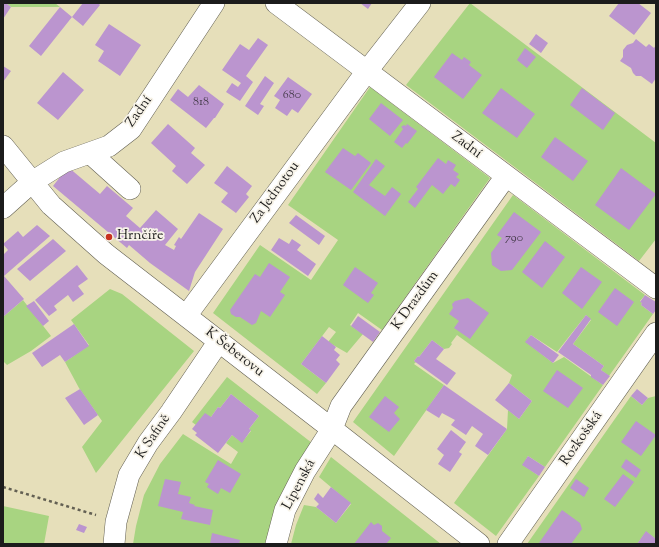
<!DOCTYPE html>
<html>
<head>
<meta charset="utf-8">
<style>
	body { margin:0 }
	#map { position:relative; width:659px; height:547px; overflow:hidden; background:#e6dfba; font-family:"Sorts Mill Goudy",serif }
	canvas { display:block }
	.frame { position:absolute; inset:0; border:4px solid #1c1c1c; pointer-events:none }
</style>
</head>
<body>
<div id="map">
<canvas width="659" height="547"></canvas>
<div class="frame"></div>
</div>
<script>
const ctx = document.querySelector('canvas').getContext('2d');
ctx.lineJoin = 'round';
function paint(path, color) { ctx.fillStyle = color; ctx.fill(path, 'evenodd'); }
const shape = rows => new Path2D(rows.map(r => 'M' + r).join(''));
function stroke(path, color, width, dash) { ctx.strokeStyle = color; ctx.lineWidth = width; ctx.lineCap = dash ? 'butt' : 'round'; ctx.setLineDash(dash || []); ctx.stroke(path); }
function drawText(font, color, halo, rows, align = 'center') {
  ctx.font = font + ' "Sorts Mill Goudy",serif'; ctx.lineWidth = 3.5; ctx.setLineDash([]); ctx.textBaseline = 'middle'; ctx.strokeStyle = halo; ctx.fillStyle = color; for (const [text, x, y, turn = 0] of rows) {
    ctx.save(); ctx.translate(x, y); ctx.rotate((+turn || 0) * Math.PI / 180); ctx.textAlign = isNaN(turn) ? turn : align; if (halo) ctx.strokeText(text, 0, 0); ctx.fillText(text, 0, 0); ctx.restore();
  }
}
paint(shape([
	[6,3,55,3,60,7,11,7],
	[470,3,656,143,656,239,639,261,406,85],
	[370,87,490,178,382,330,358,313,350,325,363,334,347,353,328,342,336,332,329,327,301,364,326,383,317,394,213,313,260,245,311,280,338,240,288,205],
	[513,195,645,295,640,301,642,303,641,305,653,314,609,376,601,370,604,366,573,344,591,320,586,315,557,352,531,335,526,342,553,363,564,357,603,385,545,467,528,456,523,465,539,476,496,536,454,503,507,429,508,410,519,419,532,401,509,383,512,375,457,335,451,343,452,344,449,348,444,349,432,340,419,357,418,356,414,361,416,362,414,364,444,385,394,456,353,422],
	[110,289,122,294,194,351,96,473,82,447,102,421,79,388,65,362,89,345,71,320],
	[23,300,51,336,31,351,7,365,3,361,3,317],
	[227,377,312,443,266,544,133,544,136,526,144,495,160,464,183,434,231,464,238,452,226,443,232,435,242,442,251,431,249,429,259,416,231,394,220,408,218,407,211,417,196,425,192,422],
	[631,396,642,405,648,398,656,396,656,539,646,532,637,544,527,544],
	[331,457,441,544,291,544,296,525,304,505,316,507,336,523,351,504,319,477],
	[3,506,49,516,44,544,3,544]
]), '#a8d481');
paint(shape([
	[3,3,6,3,11,7,3,19],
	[83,3,98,3,100,5,83,26,72,17],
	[360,3,372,3,368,9],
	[619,3,638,3,651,13,634,35,609,16],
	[60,7,72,17,41,56,29,46],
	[109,24,141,45,120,76,98,61,104,51,95,45],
	[536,34,548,43,541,53,529,44],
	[258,38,268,45,246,76,253,82,240,101,226,92,232,83,238,87,241,83,222,70,240,44,249,50],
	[636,39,646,47,649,44,654,48,656,45,656,78,652,84,641,76,636,76,633,73,631,68,620,61,623,57,623,50,627,45,633,43],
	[525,48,536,57,527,68,517,60],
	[452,53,462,60,464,57,471,62,469,65,482,75,463,99,434,77],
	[3,66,11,71,3,82],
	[63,72,84,90,58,120,37,103],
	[265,76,274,83,260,104,264,106,258,115,245,106],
	[288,77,312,94,298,113,292,109,287,116,275,108,280,100,274,96],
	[199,85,224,104,215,118,214,118,206,128,170,100,178,89,188,97],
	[501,88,535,114,517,138,482,113],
	[582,88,615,113,603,130,570,105],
	[381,103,403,120,390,136,369,119],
	[168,124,195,148,191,153,205,165,187,184,172,171,176,166,151,143],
	[407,124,417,131,407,144,406,143,402,148,394,142,403,129,401,127,404,125,406,126],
	[555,137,588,161,573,181,541,157],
	[343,148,355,156,358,153,371,163,351,190,325,172],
	[438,158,446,164,448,160,456,165,453,170,459,174,456,177,460,180,455,187,451,184,443,194,432,185,415,208,408,202,418,189,416,187],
	[376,159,385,166,369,185,385,196,392,187,401,194,385,216,353,192],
	[227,166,252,186,246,194,249,197,236,213,221,202,228,193,214,183],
	[68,167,100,194,107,186,133,208,126,216,140,228,156,210,178,229,165,245,174,250,176,246,174,245,179,237,181,239,199,213,223,229,195,272,189,291,150,263,129,245,127,248,53,186],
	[621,168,656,194,629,230,595,205],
	[514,212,541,232,512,270,501,271,492,265,491,253,502,238,497,235],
	[296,215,325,236,319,245,289,223],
	[37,225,50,236,4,276,24,299,3,317,3,255,8,250,3,244,18,231,23,237],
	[279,238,289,244,292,239,301,245,297,250,316,264,308,276,271,250],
	[53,239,66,251,30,281,17,269],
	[545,241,565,257,542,288,522,272],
	[269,263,290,277,280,292,285,295,270,317,261,311,256,323,252,325,240,317,236,317,231,314,230,310,255,274,260,277],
	[77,265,88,279,78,286,84,294,73,302,68,295,54,306,57,310,49,316,35,300],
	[355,267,378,283,371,293,374,295,368,303,343,285],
	[581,267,602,282,582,309,562,293],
	[615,288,634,302,617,326,598,312],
	[645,295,656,302,656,310,653,314,641,305,642,303,640,302],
	[468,298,489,313,470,339,454,328,459,321,449,314,453,308,452,304,455,301],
	[34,301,49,321,43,326,26,306],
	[586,315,591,319,573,344,604,366,601,370,610,376,603,385,591,377,591,375,558,352],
	[358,316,380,332,373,342,351,326],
	[74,324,89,346,65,362,60,355,42,367,32,353],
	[531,335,559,355,553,363,525,342],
	[322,336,336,347,334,350,340,355,336,360,340,364,326,383,301,364],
	[432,340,444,349,436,359,456,373,447,385,414,361,418,356,419,357],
	[557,370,583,388,568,408,543,391],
	[509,383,532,401,519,419,495,400],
	[444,385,507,429,488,455,475,446,483,434,472,426,466,435,451,425,455,420,442,413,439,418,426,410],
	[80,389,98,415,84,425,65,398],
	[637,389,648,398,642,405,631,396],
	[231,394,259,416,249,429,251,430,242,443,232,435,218,453,195,435,197,433,192,429,205,413,211,417,218,407,220,408],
	[385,396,399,407,394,413,400,419,389,432,369,417],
	[636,421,656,435,641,456,621,442],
	[451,430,466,442,459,452,462,454,450,472,438,464,444,455,437,449],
	[528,456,545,467,539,476,522,465],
	[626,459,641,470,636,478,621,467],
	[218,460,241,474,230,493,221,488,218,494,207,487,209,484,205,482],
	[623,474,634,482,615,507,604,499],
	[165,479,181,482,178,494,191,497,189,503,195,505,194,506,213,510,210,525,181,519,183,512,158,506],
	[576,479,589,488,584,497,570,488],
	[331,487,351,503,336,523,316,507,319,504,314,499,318,493,323,498],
	[562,510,580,523,582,529,571,544,541,544,539,543],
	[371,522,374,525,378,523,382,526,382,531,391,538,386,544,354,544],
	[79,524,87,527,84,533,76,530],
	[646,531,656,539,656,544,637,544],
	[212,533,240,540,239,544,210,544]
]), '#bb95cf');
const minor = shape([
	[276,3,656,288],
	[3,146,51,205,106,254,332,429,479,544],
	[90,153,130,189],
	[3,208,32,182,64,162,109,146,131,129,214,3],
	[186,316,367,71,420,3],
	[114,544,116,522,129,475,148,443,171,412,219,341],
	[276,544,285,510,305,471,332,429,341,406,506,176],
	[508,544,656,333]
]);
stroke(minor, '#636053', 22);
stroke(shape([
	[3,487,96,515]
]), '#636053', 2.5, [3, 3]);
stroke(minor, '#fff', 21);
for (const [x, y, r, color] of [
	[109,237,4,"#c8321e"]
]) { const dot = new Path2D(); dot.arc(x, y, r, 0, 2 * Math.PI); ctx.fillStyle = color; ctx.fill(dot); stroke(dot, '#f7f3e8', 1.5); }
drawText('12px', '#443a49', null, [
	["680",292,96],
	["818",201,103],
	["790",514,239]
]);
drawText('14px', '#1c1c1c', '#f7f3e8', [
	["Zadní",140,112,-55],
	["Zadní",466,146,37],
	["Za Jednotou",276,193,-54],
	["K Drazdům",416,301,-54],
	["K Šeberovu",234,353,38],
	["K Safině",154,437,-56],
	["Rozkošská",582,439,-55],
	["Lipenská",300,485,-62]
]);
drawText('14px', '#1c1c1c', '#f7f3e8', [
	["Hrnčíře",117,237]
], 'left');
</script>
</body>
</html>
